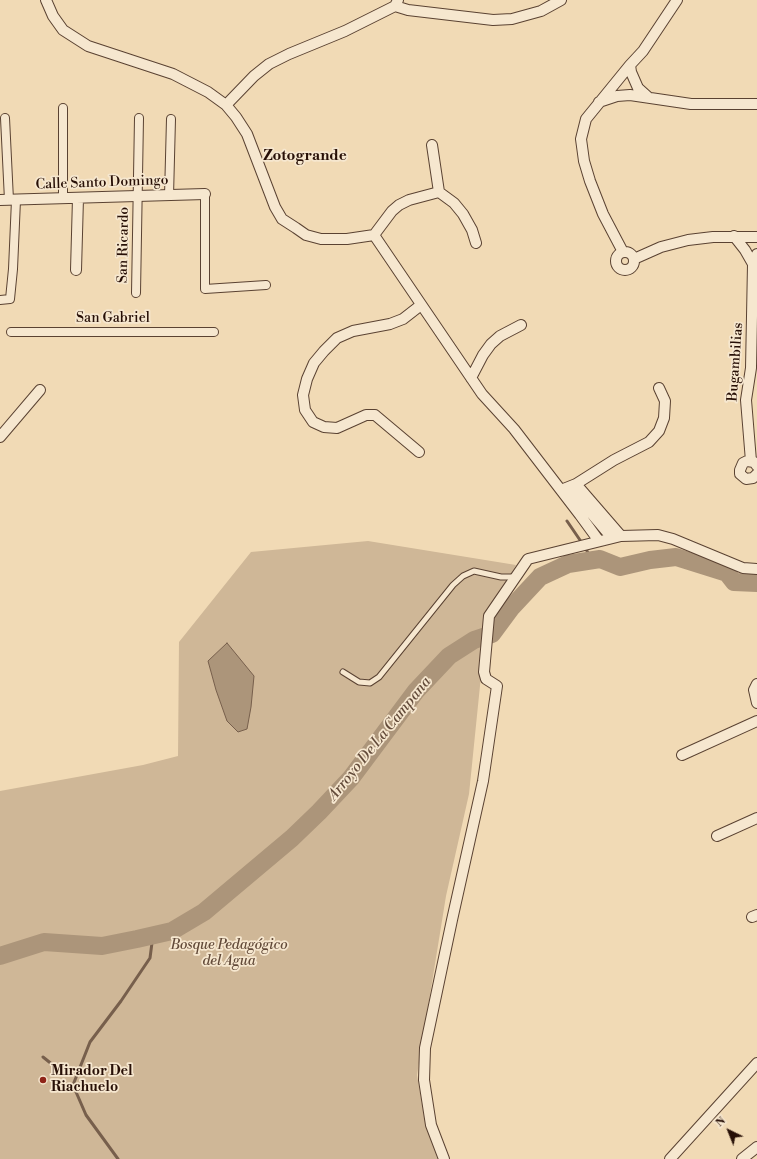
<!DOCTYPE html>
<html>
<head>
<meta charset="utf-8">
<style>
	body { margin:0 }
	#map { position:relative; width:757px; height:1159px; overflow:hidden; background:#f1dab5; font-family:"Libre Bodoni",serif }
	canvas { display:block }
	.north { position:absolute; left:709px; top:1111px; width:40px; height:40px; -webkit-text-stroke:3px #f6e7cf; paint-order:stroke; rotate:317deg; font-size:11px; font-weight:700; line-height:16px; text-align:center; color:#270f06 }
	.north::after { content:''; display:block; margin:auto; width:14px; height:18px; background:#270f06; clip-path:polygon(50% 0,100% 100%,50% 72%,0 100%) }
</style>
</head>
<body>
<div id="map">
<canvas width="757" height="1159"></canvas>
<div class="north">N</div>
</div>
<script>
const ctx = document.querySelector('canvas').getContext('2d');
ctx.lineJoin = 'round';
function paint(path, color) { ctx.fillStyle = color; ctx.fill(path, 'evenodd'); }
const shape = rows => new Path2D(rows.map(r => 'M' + r).join(''));
function stroke(path, color, width, dash) { ctx.strokeStyle = color; ctx.lineWidth = width; ctx.lineCap = dash ? 'butt' : 'round'; ctx.setLineDash(dash || []); ctx.stroke(path); }
function drawText(font, color, halo, rows, align = 'center') {
  ctx.font = font + ' "Libre Bodoni",serif'; ctx.lineWidth = 3.5; ctx.setLineDash([]); ctx.textBaseline = 'middle'; ctx.strokeStyle = halo; ctx.fillStyle = color; for (const [text, x, y, turn = 0] of rows) {
    ctx.save(); ctx.translate(x, y); ctx.rotate((+turn || 0) * Math.PI / 180); ctx.textAlign = isNaN(turn) ? turn : align; if (halo) ctx.strokeText(text, 0, 0); ctx.fillText(text, 0, 0); ctx.restore();
  }
}
paint(shape([
	[368,541,516,565,487,617,469,794,446,896,417,1075,424,1116,437,1154,441,1159,0,1159,0,791,143,765,178,756,179,642,251,552]
]), '#cfb797');
const water = shape([
	[227,643,254,676,251,707,247,729,238,732,227,721,216,690,208,661,227,643]
]);
paint(water, '#ac957a');
stroke(water, '#775f4c', 1);
stroke(shape([
	[567,521,582,543],
	[585,548,593,560],
	[43,1057,58,1069,78,1073],
	[118,1159,86,1115,73,1085,90,1042,121,1001,150,958,153,935]
]), '#775f4c', 3);
stroke(shape([
	[0,956,44,942,102,946,137,939,172,931,204,912,292,838,319,812,351,778,416,691,449,656,474,640,492,634,512,607,540,577,568,564,600,559,620,567,650,560,676,557,727,573,734,582,757,583]
]), '#ac957a', 18);
const service = shape([
	[343,672,359,682,370,683,379,677,453,585,463,576,474,571,501,577,515,577]
]);
const pedestrian = shape([
	[5,118,9,200],
	[205,194,205,289,266,285],
	[169,196,171,119],
	[63,199,63,108],
	[136,293,139,118],
	[0,300,10,299,13,269,16,200],
	[11,332,214,332]
]);
const minor = shape([
	[46,0,53,16,63,30,88,46,173,74,208,92,226,105,236,117,247,134,275,207,282,219,296,228,306,235,321,239,347,239,374,235,482,394,514,429,580,515,599,541],
	[395,6,408,10,493,20,512,19,541,11,561,0],
	[630,65,631,72,638,88,648,97],
	[599,102,617,96,630,95,691,104,757,104],
	[226,105,254,76,269,64,289,54,345,31,395,6,398,0],
	[432,145,439,192,454,203,463,214,472,230,476,243],
	[0,200,205,194],
	[374,235,392,211,399,205,409,200,439,192],
	[734,236,745,250,753,264],
	'616 261a9 9 0 1 1 18 0a9 9 0 1 1-18 0Z',
	[623,252,603,214,590,181,584,161,581,139,586,119,630,65,643,51,677,0],
	[634,259,661,247,688,240,713,237,757,237],
	[76,270,78,198],
	[471,378,483,355,491,344,500,336,521,325],
	[0,437,40,390],
	[419,452,375,415,366,415,337,428,324,427,313,422,305,410,303,395,307,379,314,363,324,351,337,338,353,331,390,324,403,319,421,305],
	[751,461,746,400,751,368,753,264,757,254],
	[757,466,754,462,747,461,743,463,740,470,740,474,746,479,753,478,757,474],
	[576,484,621,536],
	[569,487,612,538],
	[561,490,576,484,614,460,649,442,659,431,664,418,665,401,659,388],
	[757,684,754,690,757,703],
	[682,755,757,721],
	[717,836,757,818],
	[752,917,757,915],
	[444,1159,431,1125,424,1080,425,1048,452,920,483,781,497,686,486,679,484,672,489,616,528,559,621,536,658,535,673,539,743,568,757,569],
	[670,1159,757,1063],
	[742,1159,757,1147]
]);
stroke(service, '#5a4232', 7);
stroke(pedestrian, '#5a4232', 10);
stroke(minor, '#5a4232', 12);
stroke(service, '#f6e7cf', 5);
stroke(pedestrian, '#f6e7cf', 8);
stroke(minor, '#f6e7cf', 10);
for (const [x, y, r, color] of [
	[43,1080,4,"#8f2418"]
]) { const dot = new Path2D(); dot.arc(x, y, r, 0, 2 * Math.PI); ctx.fillStyle = color; ctx.fill(dot); stroke(dot, '#f6e7cf', 1.5); }
drawText('14px', '#270f06', '#f6e7cf', [
	["Calle Santo Domingo",102,183,-2],
	["San Ricardo",124,245,-89],
	["San Gabriel",113,319],
	["Bugambilias",736,362,-86]
]);
drawText('italic 14px', '#624a39', '#f6e7cf', [
	["Bosque Pedagógico",229,946],
	["del Agua",229,962]
]);
drawText('bold 14px', '#270f06', '#f6e7cf', [
	["Mirador Del",51,1072],
	["Riachuelo",51,1088]
], 'left');
drawText('bold 15px', '#270f06', '#f6e7cf', [
	["Zotogrande",305,156]
]);
drawText('italic 15px', '#634b3a', '#f6e7cf', [
	["Arroyo De La Campana",380,739,-51]
]);
</script>
</body>
</html>
